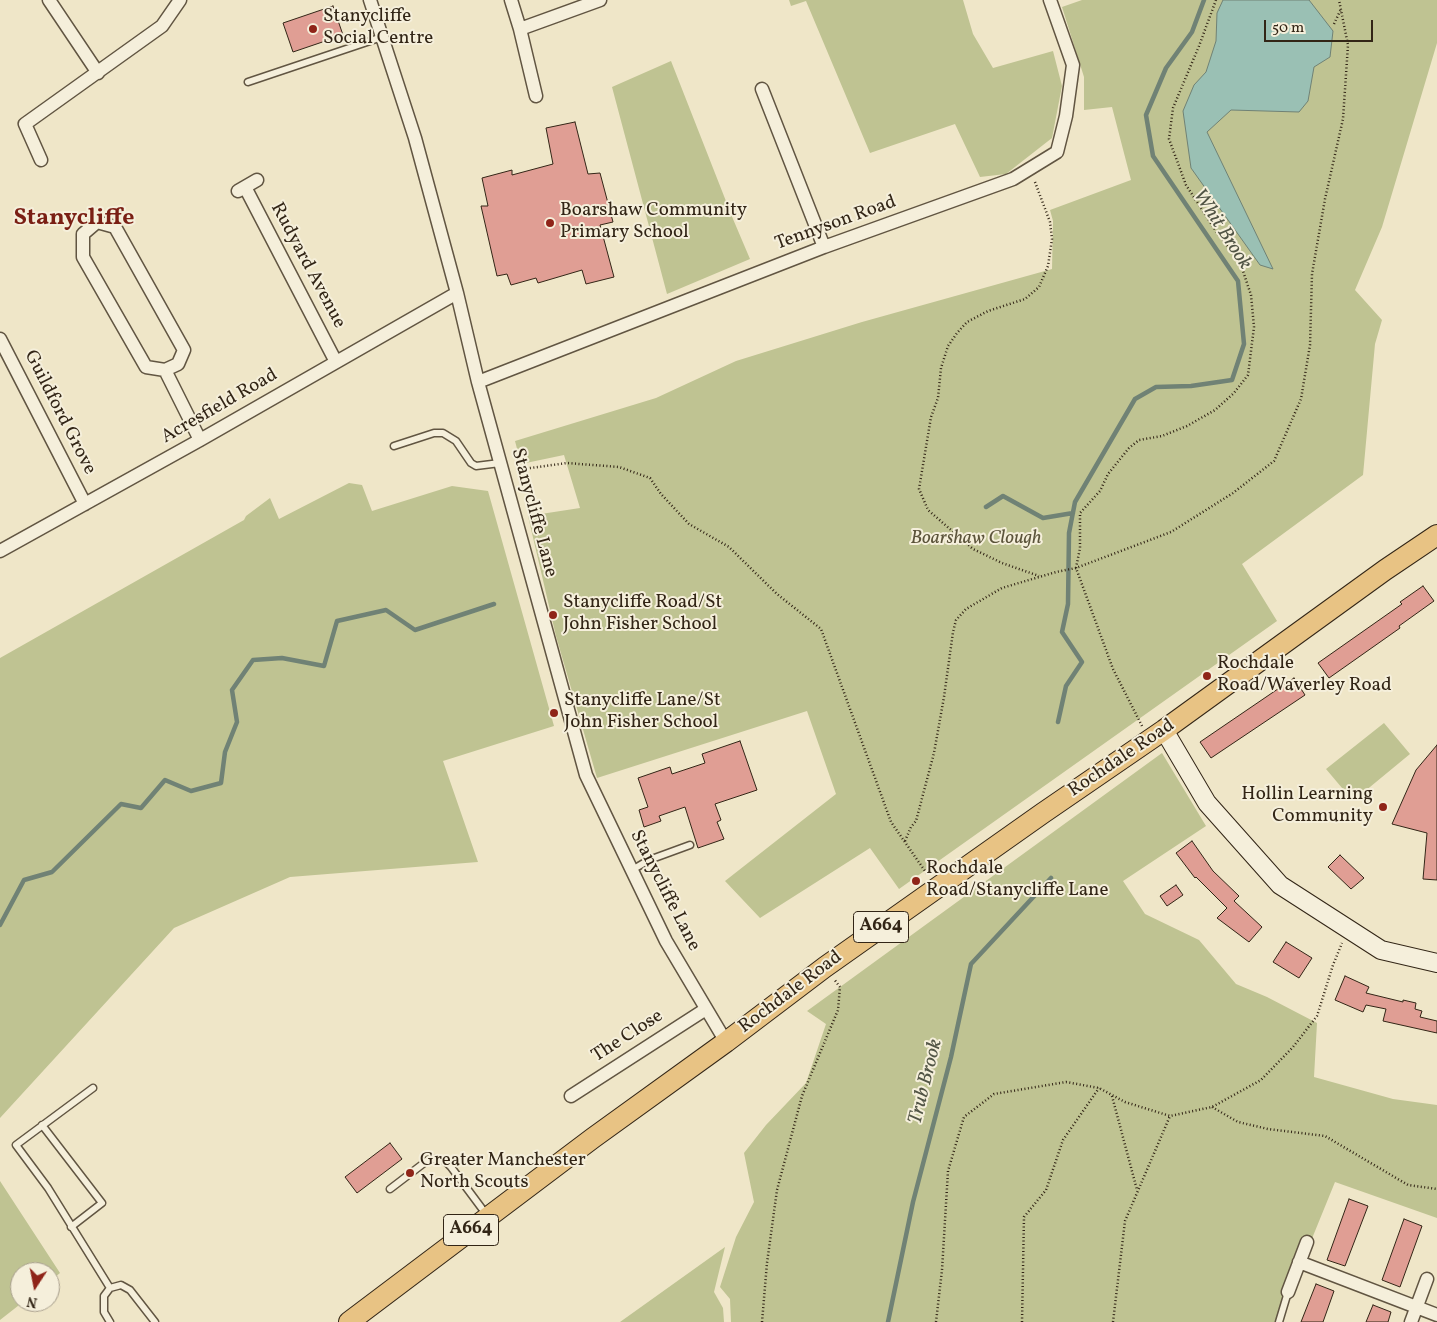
<!DOCTYPE html>
<html>
<head>
<meta charset="utf-8">
<style>
	body { margin:0 }
	#map { position:relative; width:1437px; height:1322px; overflow:hidden; background:#efe6c8; font-family:Vollkorn,serif }
	canvas { display:block }
	.north { position:absolute; left:10px; top:1262px; width:50px; height:50px; box-sizing:border-box; background:#f5efdb; border:1px solid #a79e8c; border-radius:50%; rotate:191deg; font-size:14px; font-weight:700; line-height:20px; text-align:center; color:#322516 }
	.north::after { content:''; display:block; margin:auto; width:18px; height:22px; background:#8f2418; clip-path:polygon(50% 0,100% 100%,50% 72%,0 100%) }
	.scale { position:absolute; left:1264px; top:20px; width:109px; height:22px; box-sizing:border-box; border:2px solid #322516; border-top:0; padding-left:6px; font-size:15px; line-height:18px; white-space:nowrap; color:#322516; -webkit-text-stroke:4px #f5efdb; paint-order:stroke }
</style>
</head>
<body>
<div id="map">
<canvas width="1437" height="1322"></canvas>
<div class="north">N</div>
<div class="scale">50 m</div>
</div>
<script>
const ctx = document.querySelector('canvas').getContext('2d');
ctx.lineJoin = 'round';
function paint(path, color) { ctx.fillStyle = color; ctx.fill(path, 'evenodd'); }
const shape = rows => new Path2D(rows.map(r => 'M' + r).join(''));
function stroke(path, color, width, dash) { ctx.strokeStyle = color; ctx.lineWidth = width; ctx.lineCap = dash ? 'butt' : 'round'; ctx.setLineDash(dash || []); ctx.stroke(path); }
function drawText(font, color, halo, rows, align = 'center') {
  ctx.font = font + ' Vollkorn,serif'; ctx.lineWidth = 4; ctx.setLineDash([]); ctx.textBaseline = 'middle'; ctx.strokeStyle = halo; ctx.fillStyle = color; for (const [text, x, y, turn = 0] of rows) {
    ctx.save(); ctx.translate(x, y); ctx.rotate((+turn || 0) * Math.PI / 180); ctx.textAlign = isNaN(turn) ? turn : align; if (halo) ctx.strokeText(text, 0, 0); ctx.fillText(text, 0, 0); ctx.restore();
  }
}
paint(shape([
	[789,0,963,0,973,34,993,68,1053,51,1062,86,1052,138,1006,174,980,177,955,124,870,153,806,1,791,6],
	[1082,0,1437,0,1437,43,1382,227,1355,290,1382,320,1375,344,1363,475,1242,564,1277,621,899,889,870,848,760,918,725,881,836,794,807,711,597,778,556,636,528,516,580,508,564,455,521,464,515,441,656,398,736,361,862,322,1052,269,1053,221,1050,210,1131,180,1112,107,1084,110,1084,77,1062,7],
	[671,61,733,219,750,259,667,294,612,87],
	[349,483,362,485,372,511,452,486,488,491,554,726,443,761,478,862,290,877,174,928,0,1118,0,658,244,520,246,516,270,498,279,519],
	[1384,723,1410,754,1353,801,1326,769],
	[1162,753,1206,826,1123,881,1145,914,1199,940,1236,984,1267,997,1317,1023,1314,1077,1393,1099,1437,1105,1437,1218,1335,1182,1278,1322,731,1322,730,1299,720,1287,736,1237,754,1202,744,1153,766,1125,806,1083,826,1024,807,1011],
	[0,1181,60,1273,50,1281,50,1272,20,1272,20,1302,23,1302,0,1320],
	[725,1247,714,1292,723,1308,724,1322,620,1322]
]), '#bfc392');
const water = shape([
	[1223,0,1309,0,1333,31,1330,57,1314,67,1308,101,1299,112,1231,110,1207,132,1273,269,1260,265,1191,168,1183,111,1194,85,1206,72,1216,41,1217,13,1223,0]
]);
paint(water, '#9ac0b4');
stroke(water, '#708275', 1);
stroke(shape([
	[986,507,1003,496,1043,518,1073,513],
	[1058,722,1066,686,1082,662,1062,632,1068,604,1069,533,1075,502,1135,399,1156,387,1191,386,1232,380,1244,344,1238,281,1153,156,1146,115,1166,68,1192,32,1204,0],
	[0,925,24,880,52,872,121,804,141,808,165,780,191,791,221,783,225,752,237,722,232,690,253,660,282,658,324,666,337,621,386,610,415,630,494,604],
	[888,1322,913,1202,951,1057,971,964,1051,878]
]), '#708275', 4.5);
const building = shape([
	[333,6,343,35,293,52,283,23,333,6],
	[575,122,588,174,600,173,613,222,600,225,614,277,586,284,582,270,538,283,536,278,511,285,507,274,497,276,481,206,488,206,482,178,512,170,512,175,553,164,546,128,575,122],
	[1423,586,1434,601,1399,626,1400,628,1329,678,1318,663,1402,604,1400,602,1423,586],
	[1294,678,1305,695,1211,758,1200,742,1294,678],
	[740,741,757,790,715,804,721,820,717,822,724,839,698,848,685,807,659,816,661,821,644,827,639,810,648,807,638,778,670,767,672,774,705,763,702,754,740,741],
	[1437,745,1437,880,1423,879,1427,833,1392,824,1416,770,1437,745],
	[1192,841,1213,871,1239,896,1234,901,1262,927,1249,942,1217,918,1227,908,1196,877,1195,878,1176,853,1192,841],
	[1340,855,1364,878,1351,889,1328,867,1340,855],
	[1176,885,1183,895,1167,906,1160,896,1176,885],
	[1286,942,1312,958,1299,978,1273,962,1286,942],
	[1345,976,1369,987,1366,993,1403,1002,1403,1000,1416,1003,1415,1009,1422,1011,1420,1017,1437,1021,1437,1033,1383,1021,1386,1009,1366,1005,1363,1012,1335,1000,1345,976],
	[390,1143,402,1159,357,1193,345,1177,390,1143],
	[1349,1199,1368,1206,1345,1266,1327,1260,1349,1199],
	[1404,1219,1422,1226,1400,1287,1382,1280,1404,1219],
	[1316,1284,1334,1291,1323,1322,1301,1322,1316,1284],
	[1373,1305,1391,1312,1388,1322,1366,1322,1373,1305]
]);
paint(building, '#e09e94');
stroke(building, '#322516', 1);
const lane = shape([
	[248,82,382,37],
	[394,446,434,433,443,433,456,441,471,463,476,466,500,463],
	[632,870,649,860,690,845],
	[93,1088,16,1145,48,1188,110,1288],
	[42,1125,102,1203,71,1227],
	[390,1189,428,1160,437,1159,445,1161,451,1167,486,1214],
	[110,1322,104,1312,104,1296,110,1288,121,1285,130,1290,155,1322],
	[1279,1322,1288,1292]
]);
const street = shape([
	[49,0,98,73],
	[370,0,415,138,457,293,478,382,586,775,666,941,726,1042],
	[511,0,520,29,536,96],
	[520,29,600,0],
	[762,89,824,247],
	[41,160,25,124,162,26,180,0],
	[245,187,336,362],
	[238,191,257,180],
	[0,339,85,504],
	[165,370,178,364,184,350,115,227,97,222,83,234,83,257,146,367,165,370,200,440],
	[478,382,824,247,1013,179,1057,152,1066,116,1073,65,1050,0],
	[0,551,200,440,457,293],
	[571,1096,706,1009],
	[1299,1262,1437,1315],
	[1288,1292,1307,1242],
	[1411,1322,1427,1279]
]);
const secondary = shape([
	[1164,730,1207,803,1280,885,1381,950,1437,963]
]);
const primary = shape([
	[349,1322,593,1138,726,1042,825,967,1043,813,1164,730,1385,570,1437,535]
]);
stroke(lane, '#615542', 9);
stroke(street, '#615542', 15);
stroke(secondary, '#322516', 20);
stroke(primary, '#322516', 22);
stroke(shape([
	[1334,24,1341,9],
	[1035,182,1050,222,1052,239,1048,266,1039,287,1025,299,988,311,967,322,957,333,948,346,941,368,938,398,931,417,919,489,928,510,973,549,1002,563,1039,576],
	[516,470,567,463,619,467,650,478,661,494,689,524,729,547,777,594,821,629,891,822,927,874],
	[1142,726,1113,669,1076,568,1080,548,1080,513,1100,491,1108,474,1129,448,1139,440,1162,436,1187,426,1215,410,1234,393,1248,375,1254,327,1251,295,1240,262,1216,231,1186,185,1169,139,1173,108,1199,46,1216,0],
	[905,841,911,827,916,821,934,753,944,697,953,632,956,620,966,609,1002,588,1056,572,1076,568,1171,532,1233,493,1274,461,1301,399,1310,345,1312,274,1325,199,1343,119,1348,45,1339,0],
	[1112,1096,1137,1190],
	[1212,1107,1238,1122,1268,1129,1325,1136,1408,1185,1437,1189],
	[762,1322,767,1263,777,1190,802,1096,838,1010,840,987,834,979],
	[936,1322,942,1270,948,1171,964,1117,994,1094,1066,1082,1099,1088,1125,1102,1170,1116,1212,1107,1261,1080,1293,1047,1317,1016,1333,965,1342,943],
	[1022,1322,1024,1217,1046,1190,1063,1140,1099,1088],
	[1113,1322,1125,1221,1170,1116]
]), '#322516', 2.5, [1, 2.5]);
stroke(lane, '#f5efdb', 6);
stroke(street, '#f5efdb', 12);
stroke(secondary, '#f5efdb', 18);
stroke(primary, '#e8c384', 20);
for (const [x, y, r, color] of [
	[313,29,5,"#8f2418"],
	[550,223,5,"#8f2418"],
	[553,615,5,"#8f2418"],
	[1207,676,5,"#8f2418"],
	[554,713,5,"#8f2418"],
	[1383,807,5,"#8f2418"],
	[916,881,5,"#8f2418"],
	[410,1173,5,"#8f2418"]
]) { const dot = new Path2D(); dot.arc(x, y, r, 0, 2 * Math.PI); ctx.fillStyle = color; ctx.fill(dot); stroke(dot, '#f5efdb', 2); }
for (const [x, y, w] of [
	[881,927,55],
	[471,1230,55]
]) { const box = new Path2D(); box.roundRect(x - w / 2, y - 15.5, w, 31, 4); ctx.fillStyle = '#f5efdb'; ctx.fill(box); stroke(box, '#322516', 1); }
drawText('bold 18px', '#322516', null, [
	["A664",881,927],
	["A664",471,1230]
]);
drawText('19px', '#322516', '#f5efdb', [
	["Stanycliffe",323,18],
	["Social Centre",323,40],
	["Boarshaw Community",560,212],
	["Primary School",560,234],
	["Stanycliffe Road/St",563,604],
	["John Fisher School",563,626],
	["Rochdale",1217,665],
	["Road/Waverley Road",1217,687],
	["Stanycliffe Lane/St",564,702],
	["John Fisher School",564,724],
	["Hollin Learning",1373,796,"right"],
	["Community",1373,818,"right"],
	["Rochdale",926,870],
	["Road/Stanycliffe Lane",926,892],
	["Greater Manchester",420,1162],
	["North Scouts",420,1184]
], 'left');
drawText('19px', '#322516', '#f5efdb', [
	["Tennyson Road",836,224,-20],
	["Rudyard Avenue",307,266,62],
	["Acresfield Road",220,407,-30],
	["Guildford Grove",59,413,63],
	["Stanycliffe Lane",533,513,75],
	["Rochdale Road",1122,759,-34],
	["Stanycliffe Lane",664,891,63],
	["Rochdale Road",791,993,-37],
	["The Close",628,1037,-33]
]);
drawText('italic 19px', '#5c543b', '#f5efdb', [
	["Boarshaw Clough",976,540]
]);
drawText('italic 20px', '#515445', '#f5efdb', [
	["Whit Brook",1221,230,57],
	["Trub Brook",927,1082,-76]
]);
drawText('bold 24px', '#7a1f14', '#f5efdb', [
	["Stanycliffe",74,220]
]);
</script>
</body>
</html>
